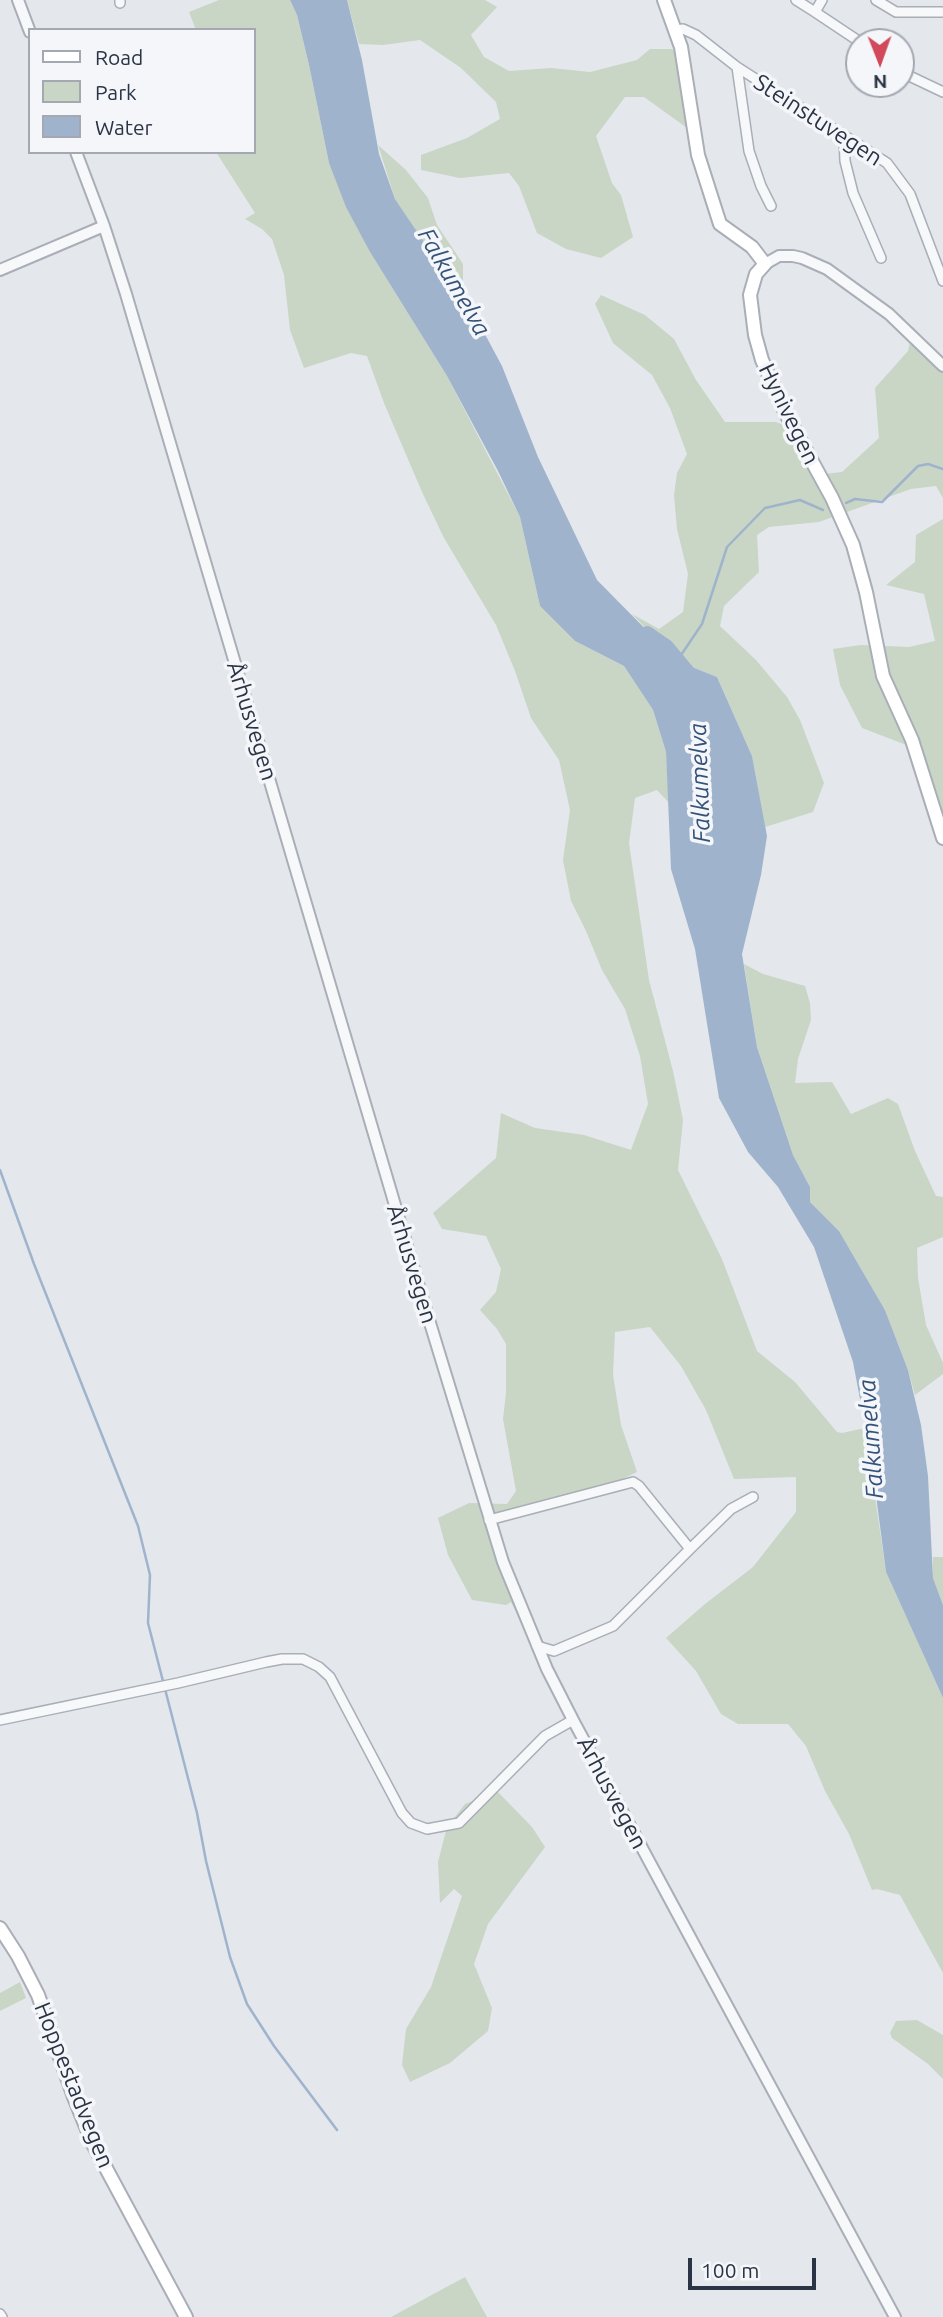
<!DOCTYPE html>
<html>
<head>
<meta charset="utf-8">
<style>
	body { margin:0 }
	#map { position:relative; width:943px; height:2317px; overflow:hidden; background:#e4e7ec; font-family:Ubuntu,sans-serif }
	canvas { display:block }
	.legend { position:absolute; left:28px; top:28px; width:228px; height:126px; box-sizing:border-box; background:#f4f6f9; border:2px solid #a4a8b1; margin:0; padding:9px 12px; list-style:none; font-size:21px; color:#2b3445 }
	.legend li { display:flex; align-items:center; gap:14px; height:35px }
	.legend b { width:35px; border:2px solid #a4a8b1 }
	.north { position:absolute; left:845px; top:28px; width:70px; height:70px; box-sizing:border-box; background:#f4f6f9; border:2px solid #a4a8b1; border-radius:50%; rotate:179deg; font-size:19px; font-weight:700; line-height:28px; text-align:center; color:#2b3445 }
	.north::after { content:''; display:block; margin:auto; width:24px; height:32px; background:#d1495b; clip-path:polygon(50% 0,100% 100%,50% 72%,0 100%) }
	.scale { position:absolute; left:688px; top:2258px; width:128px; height:32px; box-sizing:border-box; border:4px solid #2b3445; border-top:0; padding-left:9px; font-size:21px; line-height:24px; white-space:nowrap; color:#2b3445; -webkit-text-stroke:5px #f4f6f9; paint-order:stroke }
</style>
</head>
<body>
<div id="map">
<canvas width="943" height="2317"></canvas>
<ul class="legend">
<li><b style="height:9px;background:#fff"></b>Road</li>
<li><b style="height:19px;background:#c9d6c5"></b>Park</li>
<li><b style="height:19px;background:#9fb4cc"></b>Water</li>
</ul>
<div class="north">N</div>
<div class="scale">100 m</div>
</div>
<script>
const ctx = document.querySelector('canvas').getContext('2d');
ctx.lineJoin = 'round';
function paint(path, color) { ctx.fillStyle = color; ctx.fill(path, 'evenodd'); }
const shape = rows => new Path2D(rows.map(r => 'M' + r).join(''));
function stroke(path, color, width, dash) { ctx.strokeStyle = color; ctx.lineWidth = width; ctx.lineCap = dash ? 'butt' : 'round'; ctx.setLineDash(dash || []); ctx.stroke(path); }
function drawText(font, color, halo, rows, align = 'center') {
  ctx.font = font + ' Ubuntu,sans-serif'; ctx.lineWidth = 7; ctx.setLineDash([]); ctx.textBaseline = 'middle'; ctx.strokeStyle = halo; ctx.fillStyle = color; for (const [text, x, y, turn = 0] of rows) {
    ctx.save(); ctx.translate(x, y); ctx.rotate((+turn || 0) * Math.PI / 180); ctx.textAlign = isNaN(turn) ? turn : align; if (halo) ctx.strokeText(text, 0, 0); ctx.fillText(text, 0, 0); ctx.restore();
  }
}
paint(shape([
	[219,0,290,0,297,15,309,65,329,163,370,252,447,376,520,517,540,606,575,641,624,666,653,710,666,752,669,803,657,790,635,798,629,843,649,980,673,1071,683,1120,678,1170,722,1259,757,1351,795,1382,837,1432,842,1433,865,1428,886,1572,943,1698,943,1973,900,1895,877,1889,872,1890,849,1834,825,1791,806,1746,788,1724,738,1724,721,1714,696,1671,666,1638,705,1604,753,1567,796,1512,796,1477,734,1479,706,1410,681,1366,650,1327,615,1332,613,1375,621,1425,637,1472,599,1490,503,1513,492,1524,581,1741,511,1602,506,1605,472,1600,448,1555,438,1518,469,1503,507,1504,516,1491,503,1419,506,1393,506,1344,497,1329,480,1310,496,1292,501,1269,486,1236,442,1229,433,1213,496,1158,501,1113,535,1128,584,1135,631,1150,648,1104,640,1056,625,1009,602,970,586,931,571,901,563,860,570,810,559,760,531,718,515,671,496,625,444,538,422,492,384,403,367,356,351,353,304,368,290,330,284,275,272,239,262,229,245,219,255,213,216,152,254,152,254,30,196,30,189,12],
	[347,0,485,0,497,7,471,35,484,57,509,71,551,68,590,72,637,60,650,49,672,49,678,53,690,130,644,97,625,97,596,136,612,183,621,195,633,237,601,258,566,249,537,233,519,186,509,173,460,178,421,170,421,155,467,138,500,119,496,102,461,68,420,40,383,45,359,44],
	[378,145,406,170,428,198,437,225,463,264,463,301,395,199],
	[601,295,645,315,674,339,696,380,725,422,776,422,798,431,824,474,842,472,879,438,875,388,908,351,913,327,943,359,943,498,936,486,911,489,819,522,769,527,757,535,759,572,724,606,720,626,756,660,787,697,800,720,824,783,813,812,765,827,752,756,717,677,677,661,632,614,659,629,683,612,688,574,677,529,674,495,677,473,687,454,670,408,652,375,613,343,595,304],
	[943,519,943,846,909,746,862,728,840,685,833,649,861,645,909,647,935,641,924,594,886,585,915,562,916,535],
	[744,964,763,974,805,986,810,1003,811,1020,798,1059,795,1083,832,1082,851,1114,888,1098,898,1104,915,1151,936,1196,943,1197,943,1237,917,1248,918,1278,926,1325,943,1363,943,1374,915,1395,908,1370,885,1310,839,1231,810,1202,810,1187,793,1155,757,1047],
	[933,1557,943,1557,943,1605,933,1578],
	[497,1791,532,1827,545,1847,488,1924,474,1964,492,2008,488,2031,450,2063,410,2082,402,2065,406,2029,431,1987,462,1896,454,1889,440,1903,438,1862,447,1827,465,1804],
	[20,1982,26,1998,0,2011,0,1993],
	[917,2020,943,2035,943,2079,928,2064,892,2038,890,2033,896,2021],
	[465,2277,487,2317,391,2317]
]), '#c9d6c5');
paint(shape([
	[290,0,347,0,362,60,379,154,395,199,480,325,502,366,538,457,597,580,677,661,717,677,752,756,767,836,761,875,742,954,757,1047,793,1155,810,1187,810,1202,839,1231,885,1310,908,1370,921,1425,928,1476,933,1578,943,1605,943,1698,886,1572,871,1457,853,1362,814,1247,778,1187,748,1152,719,1098,695,949,671,869,666,752,653,710,624,666,575,641,540,606,520,517,498,471,447,376,370,252,346,207,329,163,309,65,297,15]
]), '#9fb4cc');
stroke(shape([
	[846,503,855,499,882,502,918,466,928,464,943,469],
	[677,661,702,624,727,547,765,508,800,500,823,510],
	[0,1170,34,1264,138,1526,150,1575,148,1623,197,1813,206,1861,230,1957,247,2004,274,2046,337,2130]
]), '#9fb4cc', 2.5);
stroke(shape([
	[647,634,666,647,691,677]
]), '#9fb4cc', 16);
const minor = shape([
	[120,0,120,3],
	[796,0,815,12,822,0],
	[876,0,896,12,943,12],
	[815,12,860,42],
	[675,30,683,29,696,35,737,67,887,163,910,194,943,281],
	[737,67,749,151,761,186,771,206],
	[901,72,943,92],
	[844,135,845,161,853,193,881,258],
	[489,1520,633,1482,639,1486,690,1549,613,1626,554,1651,537,1646],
	[690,1549,731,1509,753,1497],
	[0,1720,178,1683,266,1662,282,1659,303,1659,319,1667,330,1677,402,1813,411,1823,427,1829,459,1823,545,1736,573,1720],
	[0,2314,2,2317]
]);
const tertiary = shape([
	[18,0,30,32],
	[76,152,104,226,126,294,423,1300,503,1562,547,1669,573,1720,895,2317],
	[765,264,779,256,793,256,802,258,827,269,889,314,943,366],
	[0,270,104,226]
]);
const secondary = shape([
	[664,0,681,47,698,155,720,224,752,247,765,264,756,274,750,295,755,335,762,360,785,412,832,498,853,545,866,592,883,676,912,740,943,838],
	[0,1928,18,1956,38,1995,74,2097,93,2144,186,2317]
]);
stroke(minor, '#a9aeb7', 12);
stroke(tertiary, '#a9aeb7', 14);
stroke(secondary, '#a9aeb7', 16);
stroke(minor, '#f7f8fa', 9);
stroke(tertiary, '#f7f8fa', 10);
stroke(secondary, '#fff', 12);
drawText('23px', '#2b3445', '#f4f6f9', [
	["Steinstuvegen",818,120,33],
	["Hynivegen",789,414,64],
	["Århusvegen",252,721,73],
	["Århusvegen",412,1264,73],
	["Århusvegen",612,1793,62],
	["Hoppestadvegen",74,2085,68]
]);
drawText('italic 24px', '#34527a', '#f4f6f9', [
	["Falkumelva",454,282,60],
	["Falkumelva",700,783,-92],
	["Falkumelva",871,1439,-94]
]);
</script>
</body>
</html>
